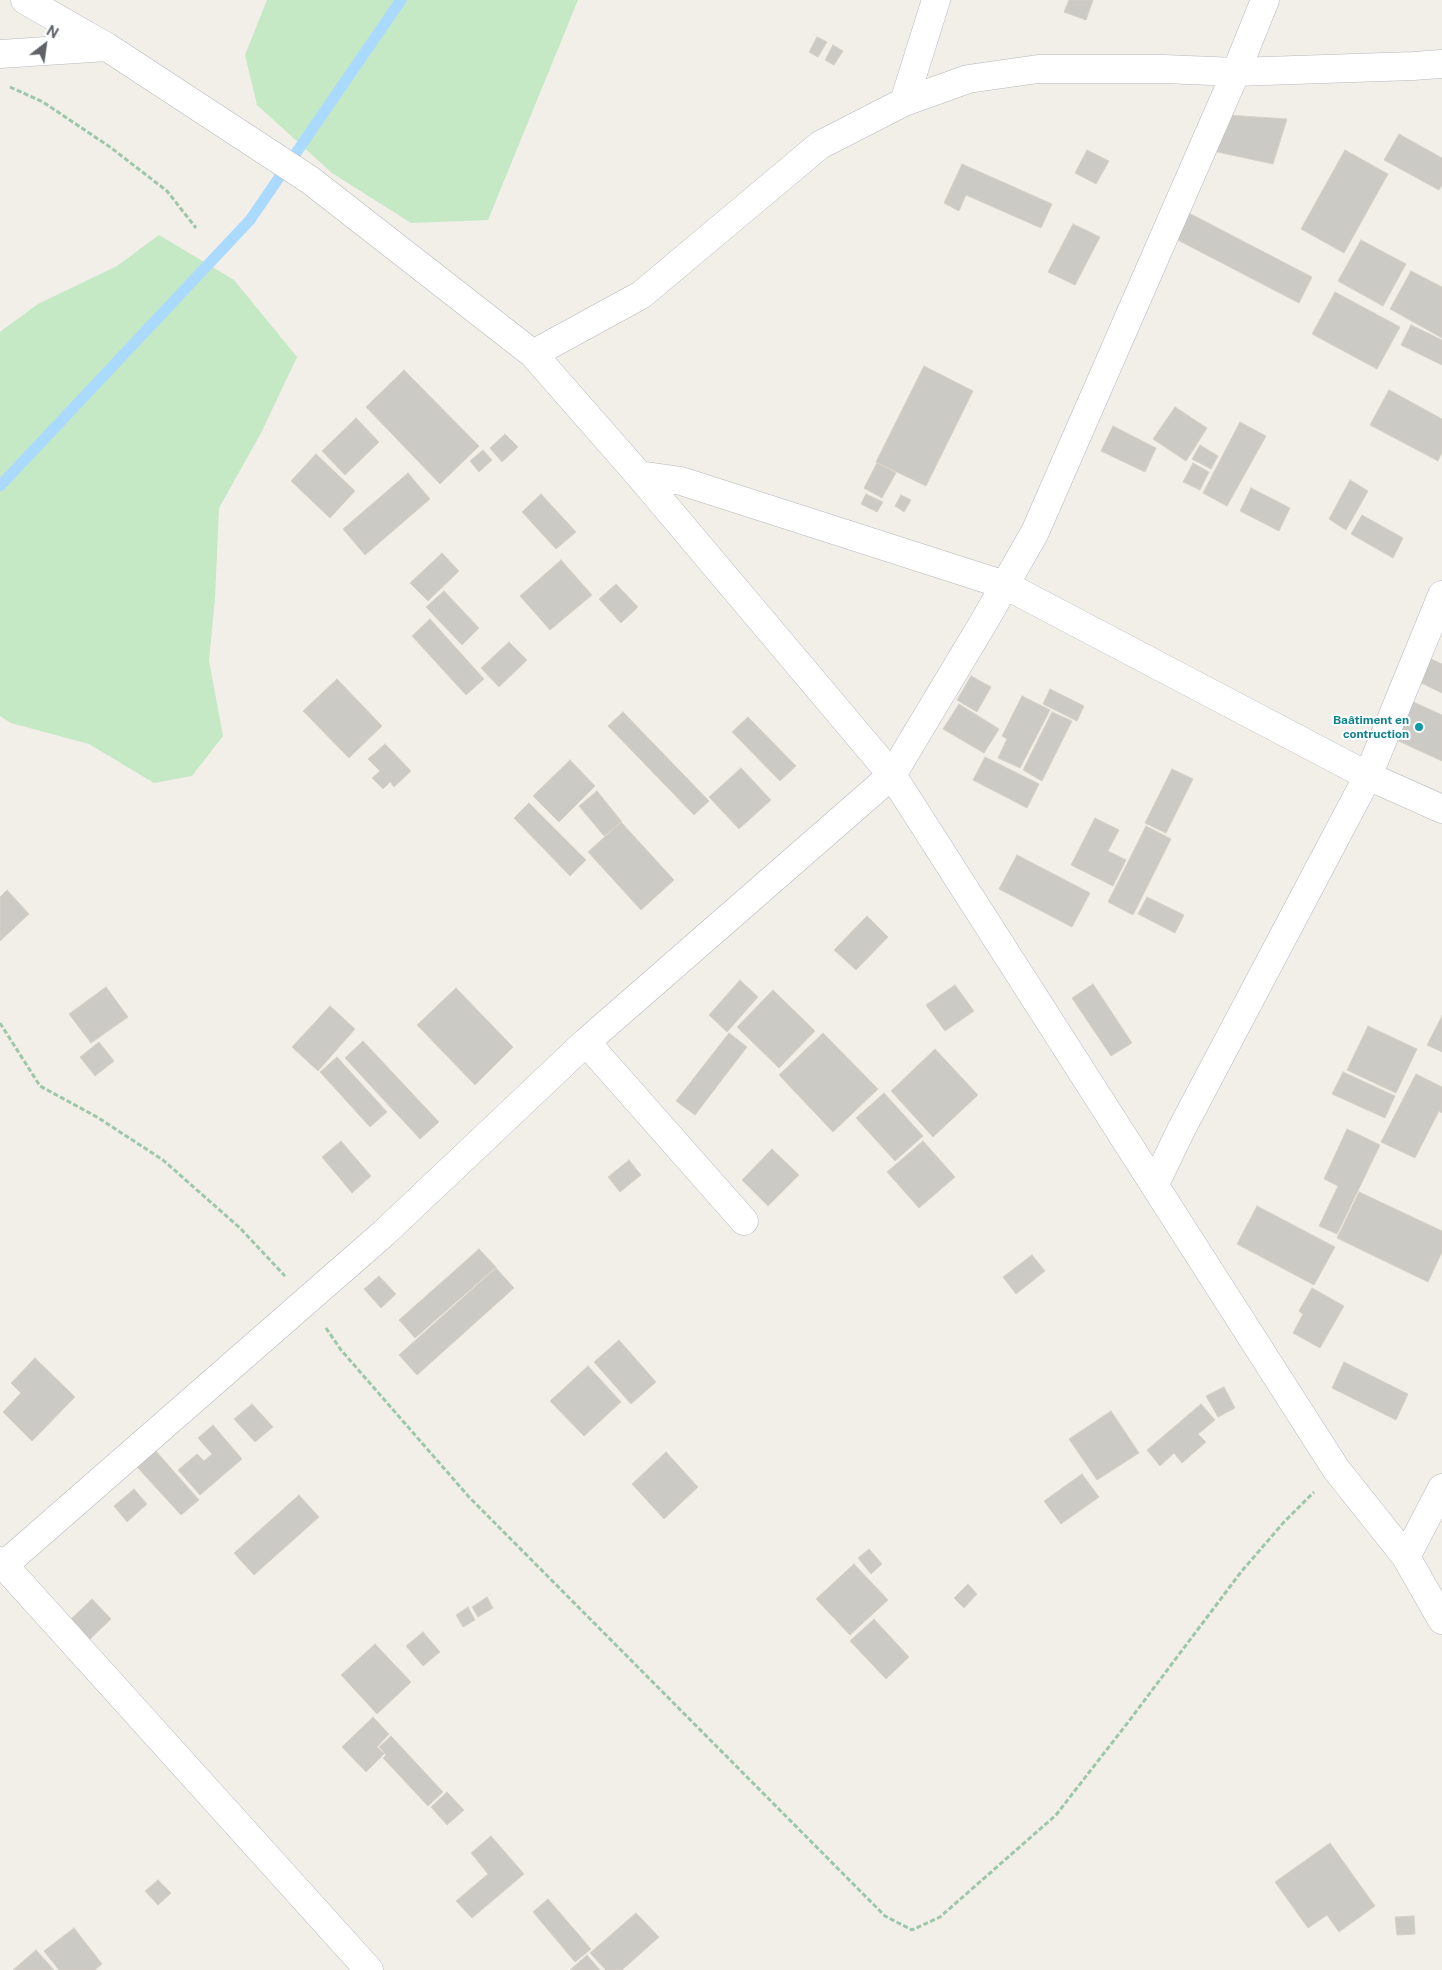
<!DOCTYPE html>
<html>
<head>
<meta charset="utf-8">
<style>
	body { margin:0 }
	#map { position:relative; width:1442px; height:1970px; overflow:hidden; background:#f1efe8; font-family:"Public Sans",sans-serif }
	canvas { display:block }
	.north { position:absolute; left:20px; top:20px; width:50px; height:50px; -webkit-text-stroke:4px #fff; paint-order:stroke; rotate:30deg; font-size:14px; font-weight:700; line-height:20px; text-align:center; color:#5f6368 }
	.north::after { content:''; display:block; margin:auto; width:18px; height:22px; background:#5f6368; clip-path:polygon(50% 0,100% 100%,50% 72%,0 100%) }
</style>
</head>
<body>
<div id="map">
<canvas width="1442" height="1970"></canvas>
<div class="north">N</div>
</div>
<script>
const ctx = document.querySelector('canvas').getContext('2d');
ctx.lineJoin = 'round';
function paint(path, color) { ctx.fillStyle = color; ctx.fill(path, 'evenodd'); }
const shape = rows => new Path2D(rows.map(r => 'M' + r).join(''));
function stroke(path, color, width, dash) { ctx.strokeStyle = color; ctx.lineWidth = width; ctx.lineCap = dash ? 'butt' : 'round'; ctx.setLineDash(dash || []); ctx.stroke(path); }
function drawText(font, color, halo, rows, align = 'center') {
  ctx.font = font + ' "Public Sans",sans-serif'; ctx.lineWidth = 4; ctx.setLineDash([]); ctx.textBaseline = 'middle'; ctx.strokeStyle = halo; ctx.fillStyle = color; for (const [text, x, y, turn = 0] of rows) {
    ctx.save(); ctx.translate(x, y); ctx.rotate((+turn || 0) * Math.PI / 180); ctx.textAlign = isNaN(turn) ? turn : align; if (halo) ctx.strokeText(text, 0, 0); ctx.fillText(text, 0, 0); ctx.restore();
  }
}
paint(shape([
	[267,0,578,0,488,220,411,223,332,173,257,105,245,55],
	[159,235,234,280,297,357,261,433,219,508,215,598,209,661,223,736,192,776,154,783,89,744,11,723,0,716,0,332,38,304,117,266]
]), '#c5e8c5');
stroke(shape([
	[0,486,250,220,401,0]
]), '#aadaff', 11);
const building = shape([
	[1069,0,1093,0,1086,20,1064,12,1069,0],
	[817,37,827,42,818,57,809,52,817,37],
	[833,45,843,51,834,65,825,60,833,45],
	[1226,115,1287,119,1273,164,1213,151,1226,115],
	[1399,134,1442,158,1442,185,1439,190,1384,160,1399,134],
	[1087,150,1109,161,1096,184,1075,173,1087,150],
	[1345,150,1388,174,1344,253,1301,229,1345,150],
	[962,164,1052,204,1041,228,966,195,959,211,944,203,962,164],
	[1185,211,1312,277,1299,303,1172,237,1185,211],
	[1073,224,1100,237,1075,285,1048,272,1073,224],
	[1361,240,1406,264,1383,306,1338,281,1361,240],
	[1411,271,1442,287,1442,338,1390,309,1411,271],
	[1335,292,1400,327,1377,369,1312,334,1335,292],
	[1411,325,1442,340,1442,365,1401,345,1411,325],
	[924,366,973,391,926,486,876,462,924,366],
	[404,370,479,446,440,484,366,407,404,370],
	[1389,390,1442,419,1442,452,1438,461,1370,425,1389,390],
	[1175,407,1207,428,1186,461,1153,439,1175,407],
	[356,418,379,442,345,475,322,451,356,418],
	[1240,422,1266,436,1227,506,1203,493,1240,422],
	[1113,426,1156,448,1145,472,1101,451,1113,426],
	[505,434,518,447,502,462,490,448,505,434],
	[1200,445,1218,456,1211,469,1192,459,1200,445],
	[483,450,492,460,479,472,470,461,483,450],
	[316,454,355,491,330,518,291,481,316,454],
	[877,463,896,473,882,498,864,488,877,463],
	[1193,463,1209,472,1200,490,1183,482,1193,463],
	[408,473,430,499,365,555,343,529,408,473],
	[1350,480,1368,491,1346,530,1329,519,1350,480],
	[1251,488,1290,508,1279,531,1240,511,1251,488],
	[541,494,576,532,556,549,522,512,541,494],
	[866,494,883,502,877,512,861,504,866,494],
	[901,495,911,500,904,512,895,506,901,495],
	[1362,515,1403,538,1393,558,1351,534,1362,515],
	[442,553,459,571,428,601,410,583,442,553],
	[561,560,592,595,550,630,520,596,561,560],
	[616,584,638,607,621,623,599,599,616,584],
	[444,591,479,628,462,645,426,607,444,591],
	[430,619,484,679,466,695,412,636,430,619],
	[509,642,527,660,499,687,481,668,509,642],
	[1427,657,1442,664,1442,693,1415,680,1427,657],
	[971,676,991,687,977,712,957,700,971,676],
	[337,679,382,726,349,758,303,711,337,679],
	[1050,689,1084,706,1077,721,1043,704,1050,689],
	[1022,696,1050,710,1020,768,998,758,1007,739,1002,736,1022,696],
	[1409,700,1442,715,1442,761,1392,738,1409,700],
	[959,704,999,729,984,753,943,729,959,704],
	[623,712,709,801,694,815,608,726,623,712],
	[1052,712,1072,721,1042,781,1023,770,1052,712],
	[748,717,796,766,780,781,732,732,748,717],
	[385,744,411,771,394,787,390,782,383,789,372,778,380,771,368,759,385,744],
	[985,757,1039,784,1027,808,973,780,985,757],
	[570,760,595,786,559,822,533,796,570,760],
	[741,768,771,800,739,829,709,797,741,768],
	[1172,769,1193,779,1166,833,1145,823,1172,769],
	[597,791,622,822,604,836,579,806,597,791],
	[529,803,586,860,570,876,514,818,529,803],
	[1095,818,1119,830,1108,851,1126,860,1113,886,1071,865,1095,818],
	[621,822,674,880,641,910,588,852,621,822],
	[1146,826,1171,839,1133,915,1108,902,1146,826],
	[1017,855,1090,893,1072,927,999,889,1017,855],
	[7,890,29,914,0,941,0,897,7,890],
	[1147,897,1184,915,1175,933,1138,914,1147,897],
	[867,916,888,937,856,970,834,950,867,916],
	[740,980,758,997,727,1032,709,1015,740,980],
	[1093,984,1132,1043,1111,1056,1072,998,1093,984],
	[955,985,974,1011,945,1031,926,1005,955,985],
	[106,987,128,1017,91,1043,69,1014,106,987],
	[456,988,513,1047,475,1085,417,1025,456,988],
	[773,990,815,1031,779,1068,737,1027,773,990],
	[330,1006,355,1029,318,1071,292,1047,330,1006],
	[1442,1016,1442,1052,1427,1045,1442,1016],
	[1368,1026,1417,1049,1396,1093,1347,1070,1368,1026],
	[729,1033,747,1047,695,1115,676,1101,729,1033],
	[823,1033,878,1089,833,1132,779,1075,823,1033],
	[363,1041,439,1122,420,1139,345,1058,363,1041],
	[99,1042,114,1061,95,1076,80,1057,99,1042],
	[935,1049,978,1095,933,1137,891,1091,935,1049],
	[337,1057,387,1112,370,1127,320,1072,337,1057],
	[1343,1072,1395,1096,1385,1118,1332,1094,1343,1072],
	[1416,1074,1442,1087,1442,1113,1439,1111,1415,1158,1381,1142,1416,1074],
	[884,1093,923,1136,895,1161,856,1118,884,1093],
	[1347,1129,1380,1145,1337,1234,1319,1226,1338,1186,1324,1179,1347,1129],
	[341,1141,371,1176,352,1193,322,1157,341,1141],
	[923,1141,955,1177,919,1208,887,1172,923,1141],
	[772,1149,799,1175,768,1206,742,1180,772,1149],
	[629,1160,641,1175,620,1192,608,1177,629,1160],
	[1359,1192,1442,1231,1442,1252,1428,1282,1337,1238,1359,1192],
	[1257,1206,1335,1247,1314,1285,1237,1244,1257,1206],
	[479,1249,496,1267,415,1338,399,1320,479,1249],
	[1032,1255,1045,1271,1016,1294,1003,1277,1032,1255],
	[496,1268,514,1288,417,1375,399,1355,496,1268],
	[379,1276,396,1294,381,1308,364,1289,379,1276],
	[1312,1288,1344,1306,1320,1348,1293,1333,1303,1314,1299,1311,1312,1288],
	[619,1340,656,1382,631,1404,594,1362,619,1340],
	[35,1358,75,1397,32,1441,3,1412,21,1393,11,1383,35,1358],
	[1344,1362,1408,1394,1396,1420,1332,1388,1344,1362],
	[588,1366,621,1402,584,1436,550,1401,588,1366],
	[1224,1387,1235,1408,1218,1417,1206,1396,1224,1387],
	[252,1404,273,1427,255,1442,234,1419,252,1404],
	[1201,1404,1215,1420,1198,1434,1206,1442,1182,1463,1174,1453,1160,1466,1147,1450,1201,1404],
	[1111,1411,1139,1453,1097,1480,1069,1439,1111,1411],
	[213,1425,242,1459,200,1495,178,1470,197,1454,204,1461,212,1454,198,1438,213,1425],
	[155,1450,199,1500,181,1515,137,1467,155,1450],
	[666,1452,698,1487,664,1519,632,1484,666,1452],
	[1082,1474,1099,1497,1061,1524,1044,1501,1082,1474],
	[134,1489,147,1504,127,1522,114,1506,134,1489],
	[299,1495,319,1517,254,1575,234,1553,299,1495],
	[869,1549,882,1564,871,1574,858,1558,869,1549],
	[854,1564,888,1600,850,1635,816,1599,854,1564],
	[968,1584,977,1594,964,1608,954,1598,968,1584],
	[487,1597,493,1608,478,1617,472,1607,487,1597],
	[92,1599,111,1619,87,1642,68,1622,92,1599],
	[468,1607,475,1620,463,1627,456,1615,468,1607],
	[874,1619,909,1657,886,1679,850,1641,874,1619],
	[423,1632,440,1652,423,1666,406,1646,423,1632],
	[375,1644,411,1682,377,1714,341,1675,375,1644],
	[373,1717,389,1734,377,1747,384,1754,366,1772,342,1747,373,1717],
	[391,1736,443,1792,428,1806,383,1758,386,1755,379,1747,391,1736],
	[447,1792,464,1810,447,1825,431,1807,447,1792],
	[491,1836,524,1874,472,1918,456,1901,488,1874,471,1853,491,1836],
	[1330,1843,1375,1906,1339,1932,1327,1915,1308,1928,1275,1882,1330,1843],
	[158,1880,171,1893,158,1905,145,1891,158,1880],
	[548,1899,591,1949,575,1962,533,1912,548,1899],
	[636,1913,659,1937,622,1970,606,1970,590,1953,636,1913],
	[1414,1916,1415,1934,1397,1935,1395,1917,1414,1916],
	[74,1928,102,1964,95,1970,59,1970,44,1951,74,1928],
	[36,1950,54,1970,13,1970,36,1950],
	[587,1955,600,1970,570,1970,587,1955]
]);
paint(building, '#cccac5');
stroke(building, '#d6d1c6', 1);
const minor = shape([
	[25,0,107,47,310,180,533,354,639,475,892,775,1336,1469,1406,1557,1442,1620],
	[0,54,107,47],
	[904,102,936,0],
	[533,354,641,295,820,145,904,102,968,79,1038,69,1164,69,1236,72,1413,66,1442,64],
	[639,475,681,481,1005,585,1368,776,1442,809],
	[586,1042,744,1221],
	[1155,1184,1181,1130,1368,776,1442,595],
	[1406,1557,1442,1488],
	[0,1561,369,1970],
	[4,1565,384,1233,586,1042,892,775,985,620,1035,532,1236,72,1265,0]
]);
stroke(minor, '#b5b8bc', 29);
stroke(shape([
	[10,87,43,102,110,147,167,191,196,228],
	[0,1023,40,1086,97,1117,163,1160,240,1228,285,1276],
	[326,1328,341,1350,469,1497,885,1916,912,1930,940,1917,1056,1815,1129,1721,1241,1572,1284,1522,1314,1492]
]), '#9cc7a9', 3, [5, 2.5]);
stroke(minor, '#fff', 28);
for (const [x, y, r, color] of [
	[1419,727,5,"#0f9aa8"]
]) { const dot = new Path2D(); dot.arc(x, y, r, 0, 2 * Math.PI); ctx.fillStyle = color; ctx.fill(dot); stroke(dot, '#fff', 2); }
drawText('bold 12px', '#0d838f', '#fff', [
	["Baâtiment en",1409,720],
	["contruction",1409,734]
], 'right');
</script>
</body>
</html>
